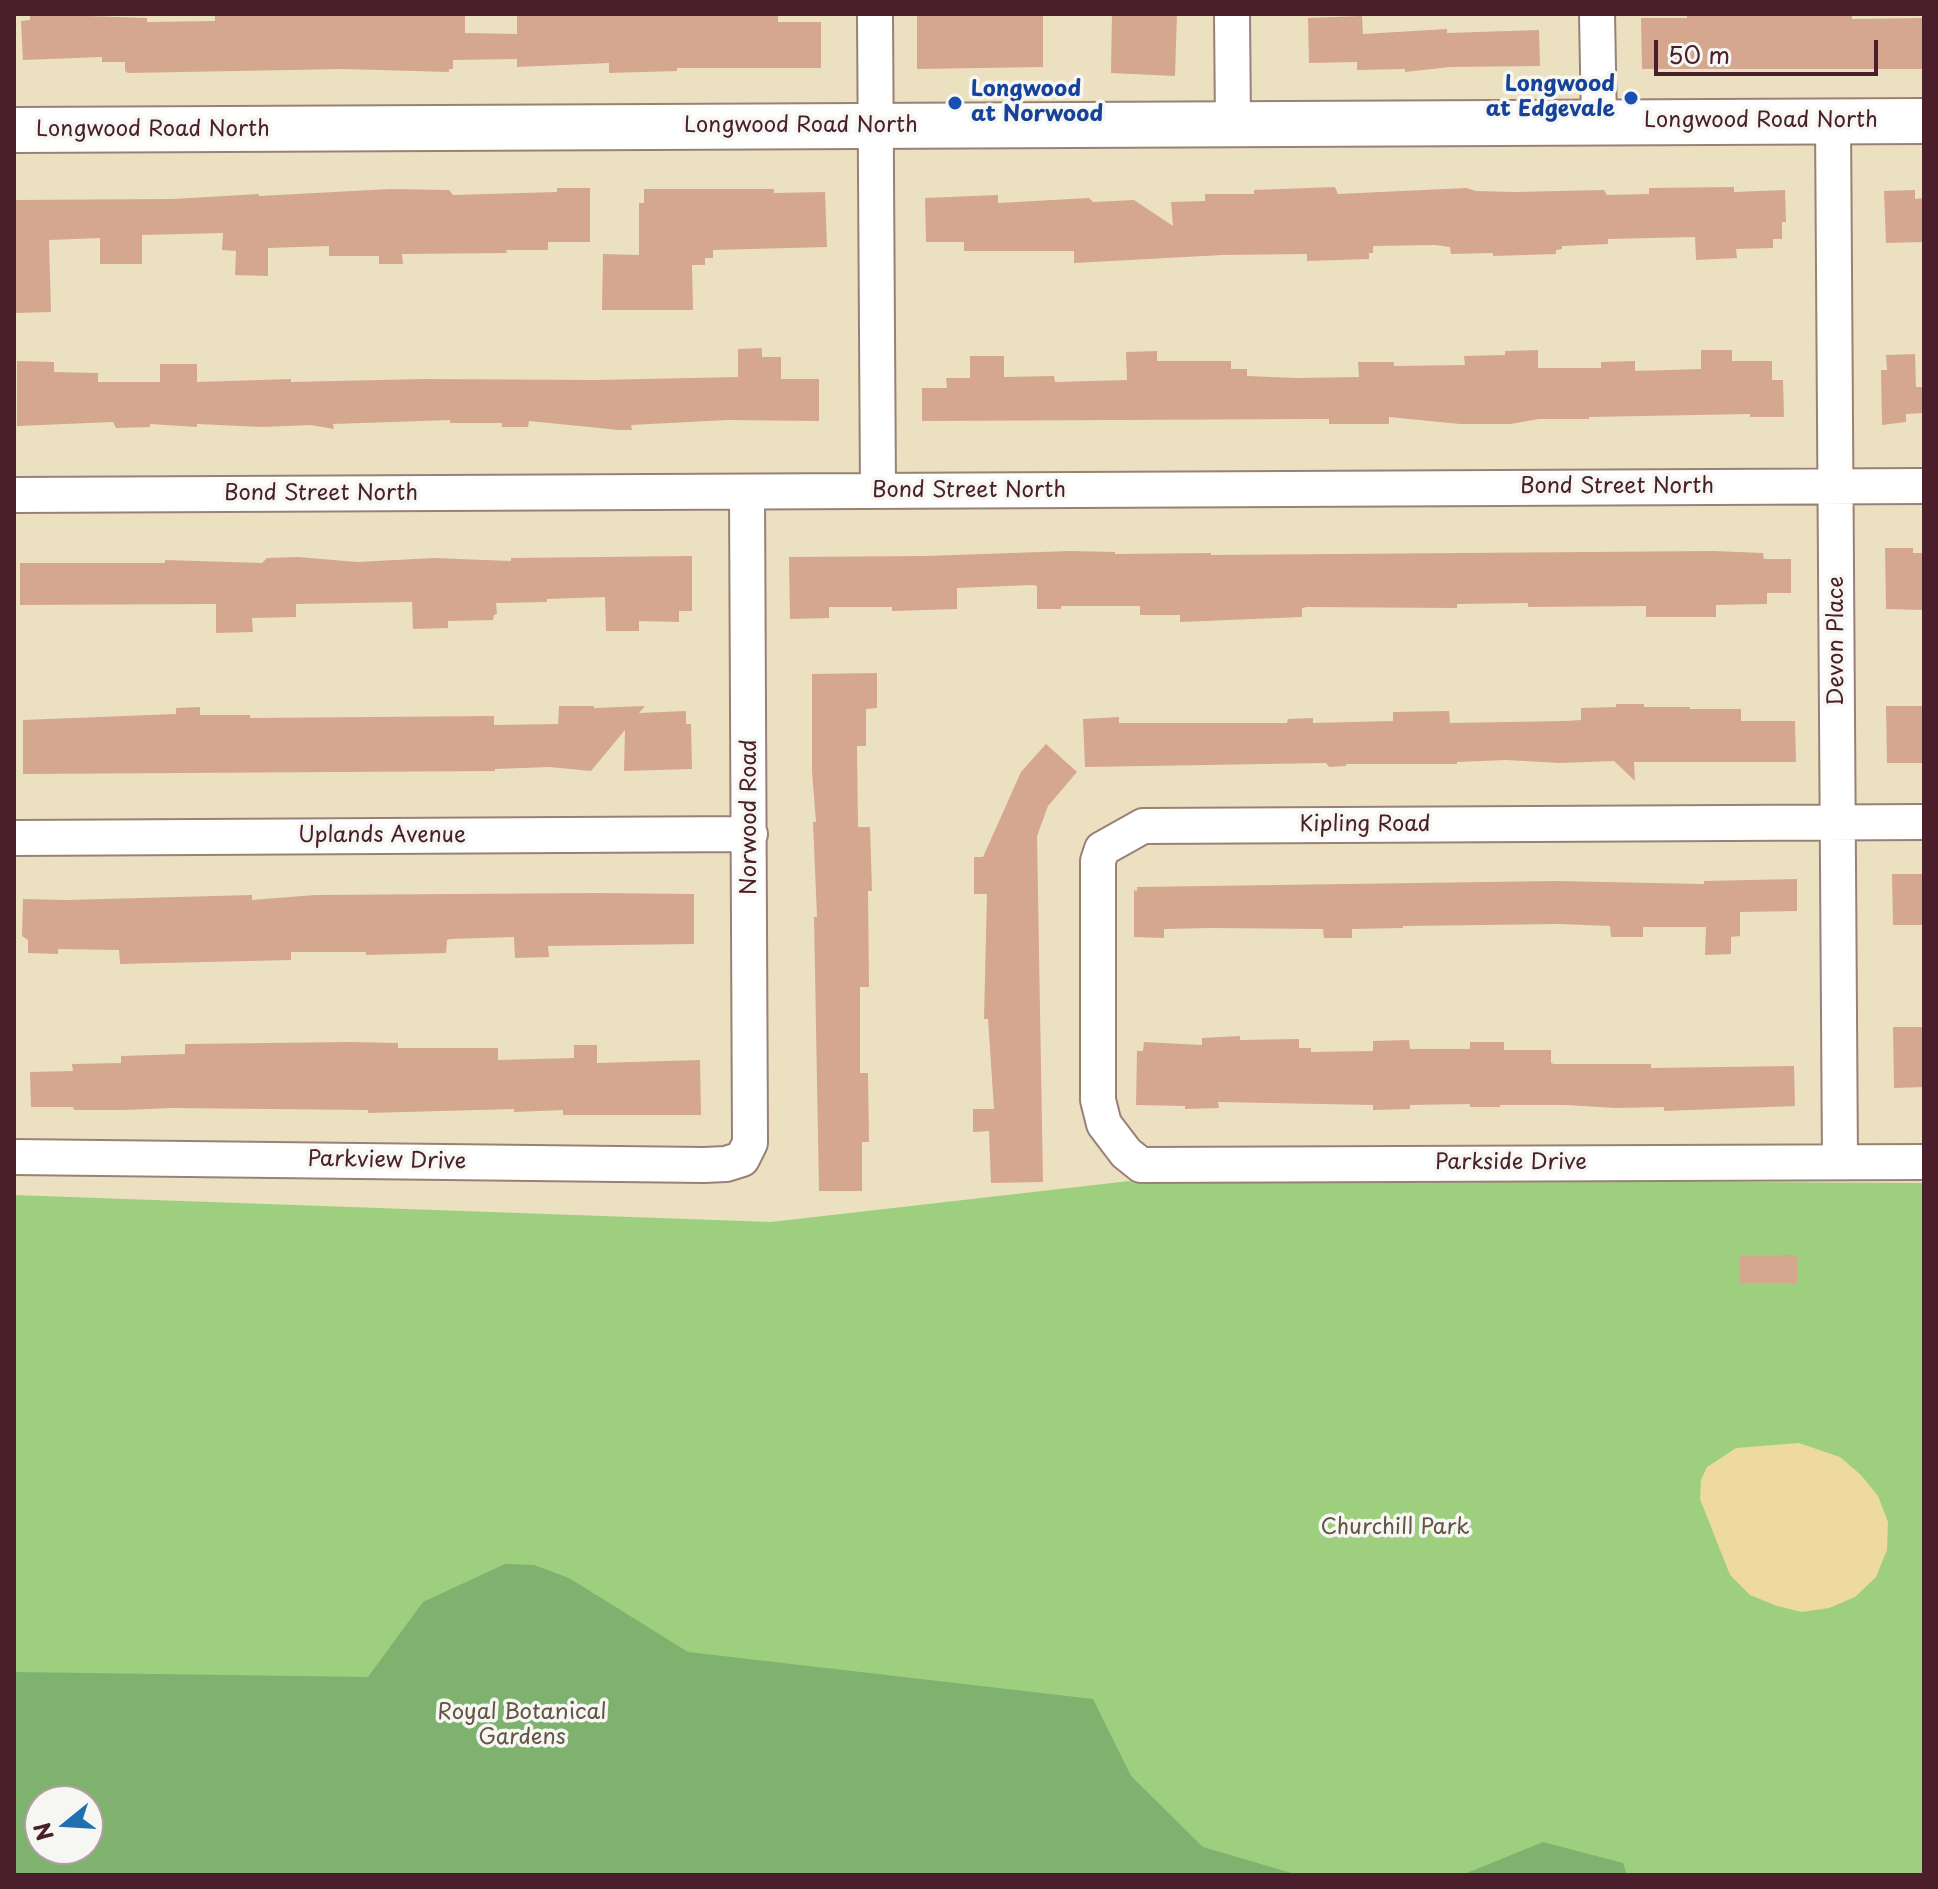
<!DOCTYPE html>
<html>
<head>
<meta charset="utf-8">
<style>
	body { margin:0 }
	#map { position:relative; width:1938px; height:1889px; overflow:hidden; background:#ebe1c1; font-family:"Playpen Sans",sans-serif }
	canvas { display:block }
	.frame { position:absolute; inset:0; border:16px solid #4a1f2b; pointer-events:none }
	.north { position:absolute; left:24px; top:1785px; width:80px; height:80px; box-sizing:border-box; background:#f6f6f2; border:2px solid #b1a0a2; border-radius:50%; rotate:252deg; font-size:22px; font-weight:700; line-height:32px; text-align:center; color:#4a1f2b }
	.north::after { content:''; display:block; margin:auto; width:28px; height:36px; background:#1f6fb2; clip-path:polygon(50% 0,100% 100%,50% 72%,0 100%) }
	.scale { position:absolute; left:1654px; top:40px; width:224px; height:36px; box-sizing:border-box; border:4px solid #4a1f2b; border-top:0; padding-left:10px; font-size:24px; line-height:28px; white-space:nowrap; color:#4a1f2b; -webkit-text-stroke:6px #f6f6f2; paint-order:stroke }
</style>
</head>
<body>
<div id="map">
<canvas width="1938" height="1889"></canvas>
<div class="frame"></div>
<div class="north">N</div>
<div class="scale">50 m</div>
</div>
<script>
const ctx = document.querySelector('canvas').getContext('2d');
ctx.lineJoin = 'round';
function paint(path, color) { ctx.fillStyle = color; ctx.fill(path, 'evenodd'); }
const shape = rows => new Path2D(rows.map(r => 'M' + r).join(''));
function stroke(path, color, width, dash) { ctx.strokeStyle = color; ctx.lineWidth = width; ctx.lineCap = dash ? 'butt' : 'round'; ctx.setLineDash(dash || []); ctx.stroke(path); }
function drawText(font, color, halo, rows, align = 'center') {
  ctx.font = font + ' "Playpen Sans",sans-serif'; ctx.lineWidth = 7; ctx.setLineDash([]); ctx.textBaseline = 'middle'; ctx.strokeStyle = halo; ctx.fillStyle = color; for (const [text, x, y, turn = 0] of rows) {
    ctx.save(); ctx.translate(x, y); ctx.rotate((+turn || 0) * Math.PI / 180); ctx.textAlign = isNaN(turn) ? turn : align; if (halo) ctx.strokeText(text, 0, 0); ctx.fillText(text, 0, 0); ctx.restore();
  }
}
paint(shape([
	[1147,1179,1924,1183,1924,1875,14,1875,14,1195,771,1222],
	[40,1801,88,1801,88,1849,40,1849]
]), '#9dcf7f');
paint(shape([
	[505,1564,534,1565,569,1578,688,1652,1093,1699,1131,1776,1203,1847,1298,1875,14,1875,14,1672,368,1677,423,1602],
	[40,1801,88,1801,88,1849,40,1849],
	[1543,1842,1623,1863,1627,1875,1462,1875]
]), '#7eb26e');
paint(shape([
	[1799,1443,1840,1457,1861,1475,1878,1496,1888,1522,1887,1550,1876,1577,1855,1597,1829,1608,1802,1612,1777,1606,1750,1595,1730,1575,1700,1499,1701,1480,1707,1467,1736,1448]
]), '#eeda9e');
paint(shape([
	[30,14,147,18,147,22,215,21,215,14,465,14,465,33,517,34,517,14,778,14,778,22,821,22,821,68,677,68,677,71,609,73,609,63,517,67,517,59,453,60,453,69,449,69,449,72,344,69,128,73,125,71,125,62,102,62,102,57,23,60,21,21,30,20],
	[917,14,1043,14,1043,67,917,69],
	[1112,14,1177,14,1175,76,1111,73],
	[1687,14,1852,14,1852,19,1924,18,1924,69,1642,69,1641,18,1687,18],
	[1362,16,1363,34,1447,29,1447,33,1539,30,1540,66,1450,67,1405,72,1405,69,1357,70,1357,62,1309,63,1308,18],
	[1335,187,1338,194,1466,188,1476,191,1514,192,1604,190,1607,195,1649,194,1649,188,1734,187,1734,192,1785,190,1786,222,1782,222,1782,239,1773,239,1773,248,1736,249,1737,258,1696,260,1695,237,1608,239,1608,244,1562,246,1562,249,1556,250,1556,254,1493,256,1493,253,1451,254,1450,247,1435,245,1373,246,1373,253,1369,253,1369,259,1307,261,1307,254,1222,255,1074,263,1074,251,964,251,964,242,926,242,925,198,998,195,998,203,1089,198,1093,202,1134,200,1173,226,1171,202,1205,201,1205,194,1254,194,1254,190],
	[557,188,590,188,590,242,548,242,548,250,506,250,507,253,402,254,403,264,379,264,379,256,329,256,329,246,268,248,268,276,235,275,236,251,222,250,223,233,142,235,142,264,100,264,100,238,49,240,51,312,16,313,14,200,173,199,259,194,259,196,390,189,449,190,453,195,557,192],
	[644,189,774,189,774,193,825,192,827,247,713,250,713,258,705,258,705,265,692,265,693,310,602,310,603,254,639,255,639,203,644,203],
	[1915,190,1915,199,1924,198,1924,242,1886,243,1884,191],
	[762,348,762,357,781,357,781,379,819,379,819,421,727,420,631,425,632,430,619,430,529,421,528,427,502,427,502,423,450,423,450,420,333,424,334,429,311,425,262,427,197,424,197,427,150,424,150,427,116,428,113,422,17,426,17,361,54,362,54,372,98,373,98,382,160,382,160,364,197,364,197,382,291,379,291,382,424,379,596,380,738,377,738,349],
	[1538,350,1538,368,1601,368,1601,362,1635,361,1635,371,1701,369,1701,350,1732,350,1732,361,1772,361,1772,380,1783,380,1784,417,1750,417,1750,414,1589,417,1589,419,1539,419,1510,424,1460,424,1389,417,1389,424,1329,424,1329,419,1310,419,922,421,922,388,947,388,946,378,970,378,970,356,1004,356,1004,377,1054,376,1055,382,1127,380,1126,352,1157,351,1157,361,1231,361,1231,369,1247,369,1247,376,1297,378,1359,377,1358,362,1394,362,1394,366,1465,365,1464,356,1505,355,1505,351],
	[1915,354,1916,387,1924,387,1924,413,1906,414,1906,422,1882,425,1881,370,1887,370,1886,355],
	[1885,548,1913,548,1913,553,1923,553,1923,610,1886,609],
	[1070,551,1115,552,1115,554,1211,553,1211,555,1713,551,1763,553,1764,559,1791,559,1791,593,1767,593,1767,604,1716,605,1716,617,1646,617,1646,606,1528,607,1528,603,1457,604,1457,608,1307,607,1302,608,1302,617,1180,622,1180,615,1140,615,1140,606,1061,606,1061,609,1037,609,1037,586,1033,585,957,588,957,609,892,611,892,607,829,607,829,618,790,619,789,557,926,556],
	[692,556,692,611,679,611,679,622,639,621,639,631,606,631,605,597,547,599,547,602,496,603,497,614,494,615,493,620,448,621,448,628,413,629,412,602,296,604,296,617,252,618,253,632,216,633,216,604,20,605,20,563,165,563,165,560,262,563,267,558,298,557,357,562,434,558,511,561,511,558],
	[877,673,877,708,866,709,866,746,857,746,858,827,870,827,872,891,868,891,869,987,860,987,860,1073,868,1073,869,1142,862,1142,862,1191,819,1191,814,917,817,917,813,822,816,822,812,772,812,674],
	[1616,704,1644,704,1644,707,1690,707,1690,709,1741,709,1741,721,1795,721,1796,762,1634,762,1635,781,1614,761,1560,763,1506,760,1457,762,1457,764,1346,764,1346,766,1329,767,1326,763,1085,767,1083,719,1119,717,1119,723,1287,723,1288,719,1313,718,1313,723,1393,721,1393,712,1449,711,1450,723,1566,721,1581,720,1581,708,1616,707],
	[559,706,594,706,594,708,645,706,639,713,686,711,686,724,691,724,692,769,624,771,625,730,591,771,549,767,495,769,495,771,23,774,23,720,176,714,176,708,200,707,200,715,250,715,250,718,494,716,494,725,558,724],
	[1886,706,1922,706,1922,763,1887,763],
	[1046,744,1077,772,1048,806,1037,836,1043,1182,991,1183,989,1131,973,1132,973,1109,994,1109,988,1019,984,1019,987,894,974,894,974,857,983,857,1021,772],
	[1892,874,1924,874,1924,925,1893,925],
	[1797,879,1797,911,1740,912,1740,936,1731,937,1731,954,1705,955,1706,927,1643,927,1643,937,1611,937,1610,926,1560,924,1403,926,1403,928,1352,929,1352,938,1324,938,1323,929,1210,928,1164,929,1164,938,1134,937,1134,890,1137,891,1137,887,1555,881,1704,884,1704,881],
	[596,893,694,894,694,944,548,946,549,957,515,958,514,937,450,939,447,940,446,953,366,955,366,952,291,952,291,960,120,964,119,950,58,949,58,954,28,953,28,940,22,936,23,899,66,900,252,895,252,900,315,895],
	[1893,1027,1924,1027,1924,1087,1894,1088],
	[1240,1036,1240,1040,1299,1039,1299,1048,1311,1048,1311,1052,1373,1051,1373,1041,1409,1040,1410,1049,1470,1049,1470,1042,1504,1042,1504,1050,1551,1050,1551,1063,1554,1064,1651,1064,1651,1068,1794,1066,1795,1106,1664,1111,1664,1107,1615,1108,1566,1105,1500,1105,1500,1107,1470,1107,1470,1104,1410,1105,1410,1109,1373,1110,1373,1105,1218,1102,1219,1108,1185,1109,1185,1106,1136,1105,1137,1051,1143,1051,1144,1042,1202,1045,1202,1038],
	[350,1042,398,1043,398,1048,498,1048,498,1060,574,1058,574,1045,597,1045,597,1063,700,1060,701,1115,563,1115,563,1110,514,1112,514,1109,368,1113,368,1110,172,1108,123,1110,74,1110,73,1107,31,1107,30,1072,73,1071,72,1064,121,1063,121,1056,185,1054,185,1044],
	[1797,1255,1797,1283,1740,1283,1740,1256]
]), '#d5a78e');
const street = shape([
	[875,14,878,491],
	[1232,14,1233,124],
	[1597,14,1599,122],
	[1833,121,1840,1162],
	[14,495,1924,486],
	[1924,822,1143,826,1102,849,1098,861,1098,1100,1104,1124,1126,1153,1141,1165,1924,1162],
	[14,838,750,834],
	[14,1157,704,1165,726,1164,742,1159,750,1143,747,492]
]);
const secondary = shape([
	[14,130,1924,121]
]);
stroke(street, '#9a8076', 38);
stroke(secondary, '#9a8076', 48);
stroke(street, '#fff', 34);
stroke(secondary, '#fff', 44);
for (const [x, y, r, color] of [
	[1631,98,8,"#1a4fb4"],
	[955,103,8,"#1a4fb4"]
]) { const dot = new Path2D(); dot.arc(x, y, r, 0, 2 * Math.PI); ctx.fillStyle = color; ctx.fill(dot); stroke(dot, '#f6f6f2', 3); }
drawText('bold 22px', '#164399', '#f6f6f2', [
	["Longwood",1615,85],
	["at Edgevale",1615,110],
	["Longwood",971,90,"left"],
	["at Norwood",971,115,"left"]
], 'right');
drawText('22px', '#4a1f2b', '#f6f6f2', [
	["Longwood Road North",1761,121],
	["Longwood Road North",801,126],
	["Longwood Road North",153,130],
	["Bond Street North",1617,487],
	["Bond Street North",969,491],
	["Bond Street North",321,494],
	["Devon Place",1837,641,-90],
	["Norwood Road",750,817,-90],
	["Kipling Road",1365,825],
	["Uplands Avenue",382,836],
	["Parkview Drive",387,1161,1],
	["Parkside Drive",1511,1163]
]);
drawText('22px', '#635444', '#f6f6f2', [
	["Churchill Park",1395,1528],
	["Royal Botanical",522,1713],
	["Gardens",522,1738]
]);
</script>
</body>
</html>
